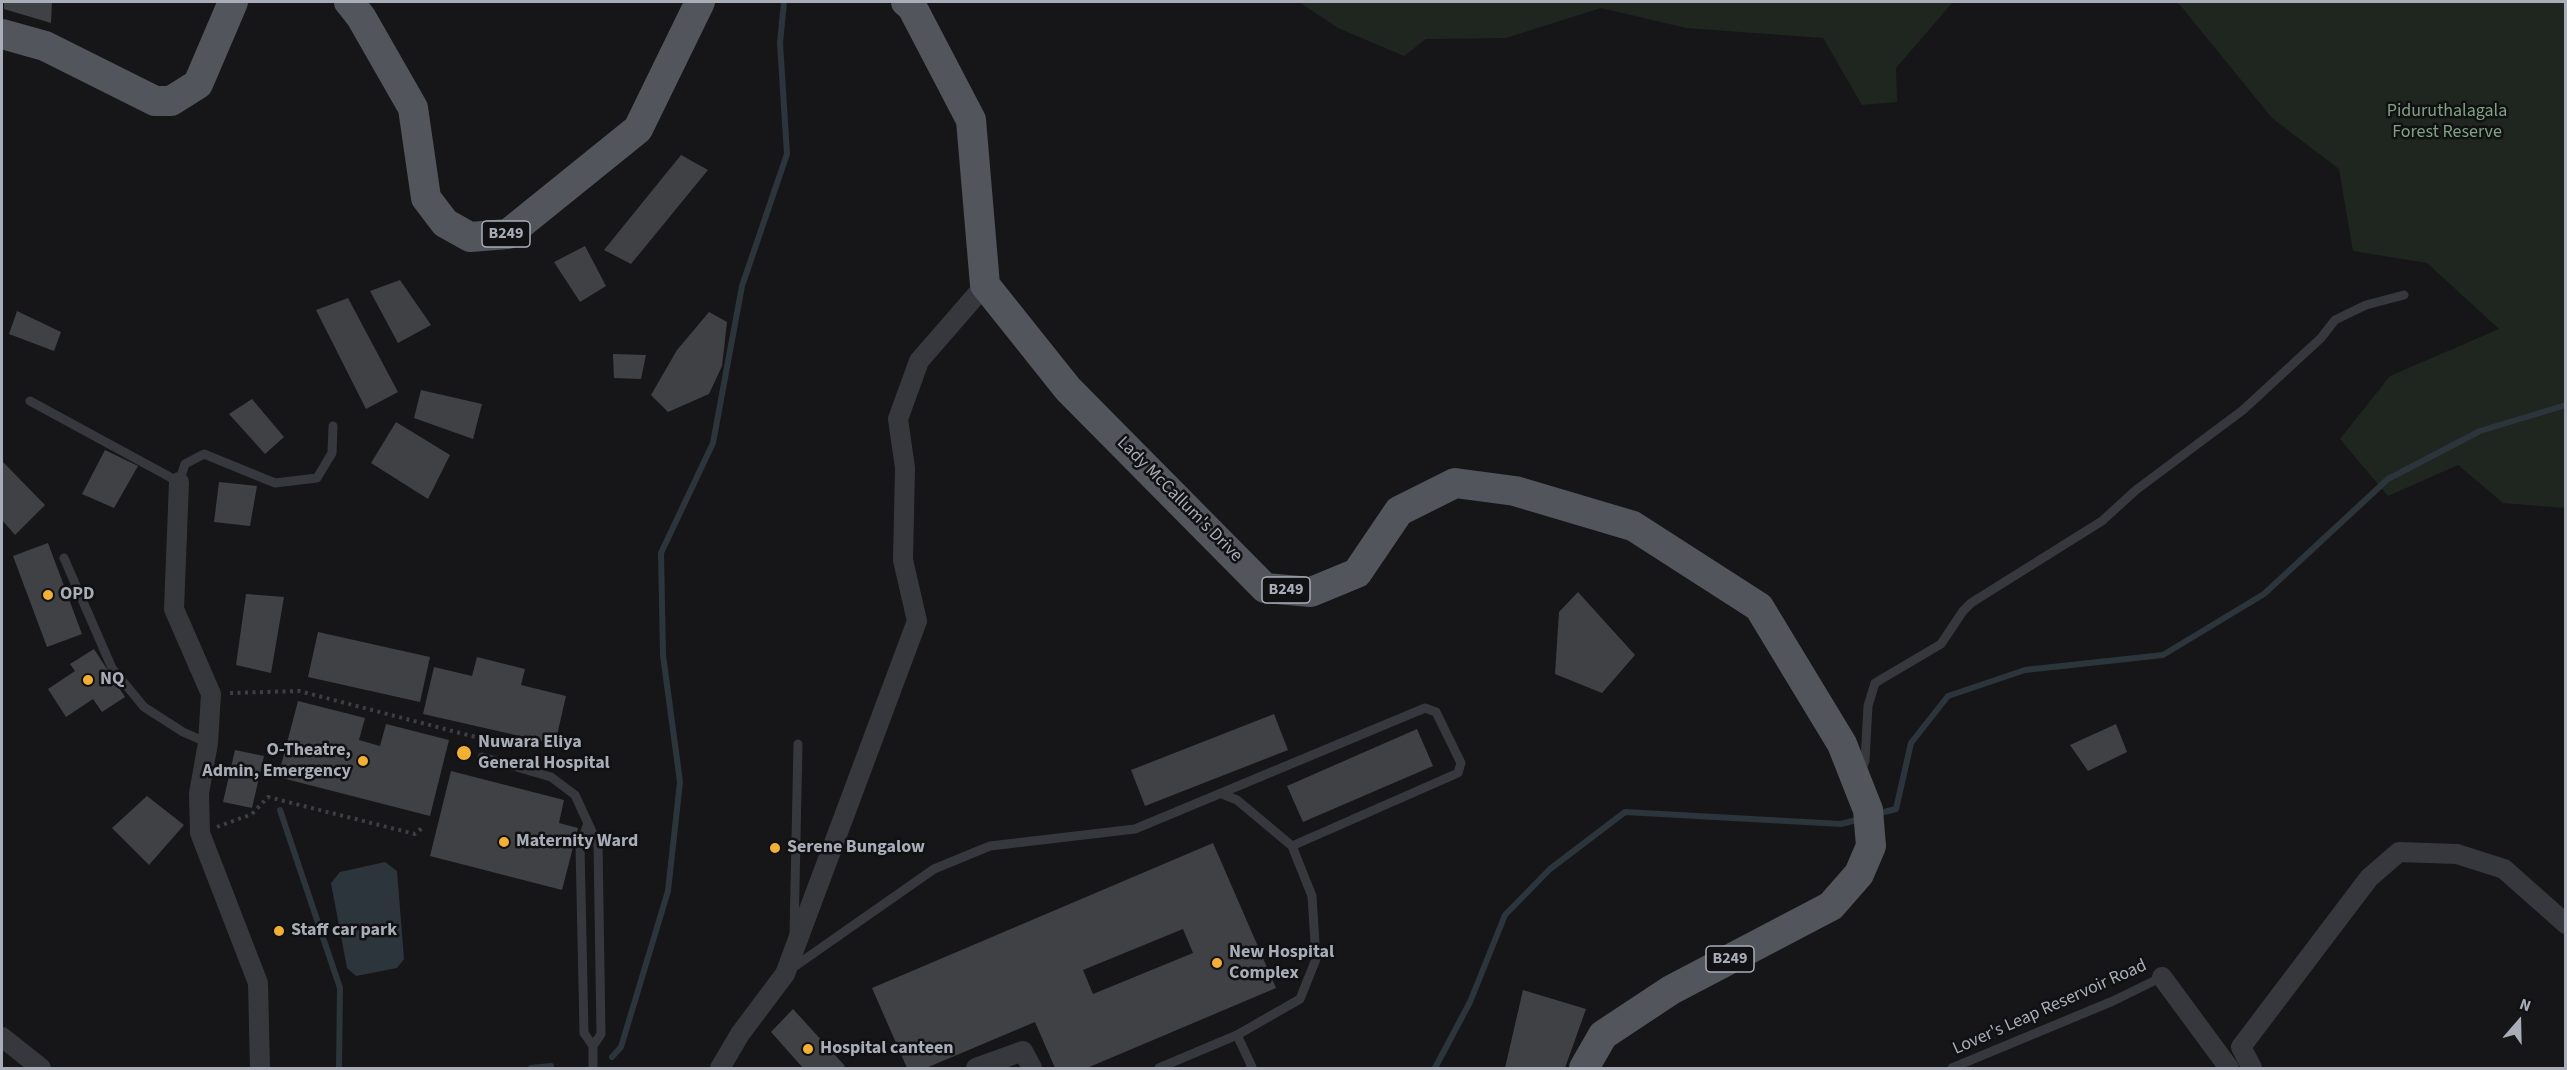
<!DOCTYPE html>
<html>
<head>
<meta charset="utf-8">
<style>
	body { margin:0 }
	#map { position:relative; width:2567px; height:1070px; overflow:hidden; background:#161618; font-family:"Source Sans 3",sans-serif }
	canvas { display:block }
	.frame { position:absolute; inset:0; border:3px solid #a8adb8; pointer-events:none }
	.north { position:absolute; left:2489px; top:992px; width:60px; height:60px; -webkit-text-stroke:4px #111113; paint-order:stroke; rotate:20deg; font-size:16px; font-weight:700; line-height:24px; text-align:center; color:#a8adb8 }
	.north::after { content:''; display:block; margin:auto; width:21px; height:27px; background:#a8adb8; clip-path:polygon(50% 0,100% 100%,50% 72%,0 100%) }
</style>
</head>
<body>
<div id="map">
<canvas width="2567" height="1070"></canvas>
<div class="frame"></div>
<div class="north">N</div>
</div>
<script>
const ctx = document.querySelector('canvas').getContext('2d');
ctx.lineJoin = 'round';
function paint(path, color) { ctx.fillStyle = color; ctx.fill(path, 'evenodd'); }
const shape = rows => new Path2D(rows.map(r => 'M' + r).join(''));
function stroke(path, color, width, dash) { ctx.strokeStyle = color; ctx.lineWidth = width; ctx.lineCap = dash ? 'butt' : 'round'; ctx.setLineDash(dash || []); ctx.stroke(path); }
function drawText(font, color, halo, rows, align = 'center') {
  ctx.font = font + ' "Source Sans 3",sans-serif'; ctx.lineWidth = 5; ctx.setLineDash([]); ctx.textBaseline = 'middle'; ctx.strokeStyle = halo; ctx.fillStyle = color; for (const [text, x, y, turn = 0] of rows) {
    ctx.save(); ctx.translate(x, y); ctx.rotate((+turn || 0) * Math.PI / 180); ctx.textAlign = isNaN(turn) ? turn : align; if (halo) ctx.strokeText(text, 0, 0); ctx.fillText(text, 0, 0); ctx.restore();
  }
}
paint(shape([
	[1299,2,1298,2,1953,2,1896,68,1897,102,1862,105,1823,38,1686,28,1601,8,1506,38,1426,39,1404,56,1338,28],
	[2174,2,2565,2,2565,508,2503,503,2458,465,2388,496,2340,439,2390,376,2499,329,2427,263,2353,251,2339,169,2272,118,2180,5]
]), '#1e261f');
paint(shape([
	[385,862,397,871,404,959,397,968,356,976,347,968,331,883,340,872]
]), '#2c353c');
stroke(shape([
	[280,810,340,988,339,1068],
	[1876,814,1896,809,1911,743,1948,696,2025,670,2163,655,2264,594,2388,479,2480,431,2566,405],
	[612,1057,621,1047,668,891,680,782,663,655,661,553,713,443,742,286,787,154,780,43,784,2],
	[531,1068,551,1066],
	[1435,1068,1470,1002,1505,915,1550,869,1625,812,1841,824,1860,819]
]), '#2c353c', 6);
paint(shape([
	[4,2,52,2,51,23,4,9],
	[681,155,708,170,631,264,604,250],
	[585,246,606,286,580,302,554,262],
	[400,280,431,325,398,343,370,291],
	[348,298,398,392,366,409,316,310],
	[17,311,61,332,54,351,9,334],
	[709,312,727,322,722,366,709,394,668,412,651,395,677,350],
	[613,354,646,355,641,379,614,378],
	[421,390,482,404,473,439,414,418],
	[252,399,284,437,265,454,229,414],
	[396,422,450,455,428,499,371,463],
	[105,450,138,466,114,508,82,494],
	[2,461,45,505,15,535,2,520],
	[219,482,257,486,250,526,214,522],
	[48,543,82,634,47,647,13,556],
	[1578,592,1635,655,1602,693,1555,674,1559,612],
	[246,594,284,597,271,673,236,665],
	[318,632,430,657,420,702,308,677],
	[94,649,125,697,102,712,93,699,66,717,48,689,75,671,70,664],
	[477,657,525,669,521,685,566,696,555,744,423,714,434,667,472,676],
	[298,701,365,718,359,740,380,746,386,724,449,740,430,816,278,777],
	[1274,714,1288,750,1145,806,1131,770],
	[2116,724,2127,752,2088,771,2070,745],
	[1417,729,1433,766,1303,822,1287,786],
	[235,750,264,756,252,808,223,802],
	[451,771,564,800,559,823,578,828,562,890,430,856],
	[147,796,184,825,149,865,112,828],
	[1213,843,1276,988,1087,1068,1055,1068,1035,1022,926,1068,907,1068,872,988],
	[1183,929,1193,953,1093,994,1083,970],
	[1523,990,1586,1009,1565,1068,1505,1068],
	[793,1009,845,1066,842,1068,803,1068,771,1032]
]), '#404145');
stroke(shape([
	[230,693,299,691,487,740,486,745],
	[217,827,252,814,268,797,415,834,422,828]
]), '#3d3f44', 4, [3, 4.5]);
stroke(shape([
	[30,401,179,482,185,464,204,454,275,483,317,478,332,453,333,426],
	[64,558,112,668,144,707,183,732,208,743],
	[482,757,551,777,575,795,598,845,601,1034,593,1046,593,1068],
	[1857,769,1863,766,1865,761,1868,706,1875,683,1941,644,1963,611,1971,603,2102,521,2136,490,2243,410,2321,338,2335,320,2366,305,2404,295],
	[588,823,580,846,584,1033,593,1046],
	[794,934,798,744],
	[791,969,934,869,990,846,1135,829,1425,708,1436,712,1461,763,1458,773,1292,846],
	[1237,1035,1252,1067,1250,1068],
	[1159,1068,1237,1035,1300,999,1316,959,1312,896,1292,846,1237,800,1222,794],
	[1952,1068,2113,1001,2162,977]
]), '#37383d', 9);
stroke(shape([
	[179,482,174,609,211,694,208,743,199,793,200,833,258,983,260,1068],
	[2162,977,2229,1068],
	[2,1037,41,1068],
	[720,1068,740,1034,785,974,917,621,903,560,905,468,898,419,919,361,985,285],
	[976,1068,1023,1051,1032,1068],
	[2252,1068,2241,1047,2369,878,2399,852,2457,854,2504,869,2566,924]
]), '#37383d', 20);
stroke(shape([
	[349,2,361,17,413,108,426,198,445,223,470,237,508,234,638,129,700,2],
	[906,2,912,7,971,120,985,285,1068,389,1265,588,1311,592,1357,573,1399,511,1455,483,1515,491,1633,526,1759,607,1842,744,1868,810,1871,846,1859,874,1831,906,1671,990,1603,1035,1584,1068],
	[2,34,45,46,155,101,171,101,198,84,233,2]
]), '#53555c', 30);
for (const [x, y, r, color] of [
	[48,595,6,"#f2b134"],
	[88,680,6,"#f2b134"],
	[464,753,8,"#f2b134"],
	[363,761,6,"#f2b134"],
	[504,842,6,"#f2b134"],
	[775,848,6,"#f2b134"],
	[279,931,6,"#f2b134"],
	[1217,963,6,"#f2b134"],
	[808,1049,6,"#f2b134"]
]) { const dot = new Path2D(); dot.arc(x, y, r, 0, 2 * Math.PI); ctx.fillStyle = color; ctx.fill(dot); stroke(dot, '#111113', 2); }
for (const [x, y, w] of [
	[506,234,48],
	[1286,590,48],
	[1730,959,48]
]) { const box = new Path2D(); box.roundRect(x - w / 2, y - 13, w, 26, 4.5); ctx.fillStyle = '#111113'; ctx.fill(box); stroke(box, '#a8adb8', 1.5); }
drawText('bold 16px', '#a8adb8', null, [
	["B249",506,234],
	["B249",1286,590],
	["B249",1730,959]
]);
drawText('18px', '#7fa381', '#111113', [
	["Piduruthalagala",2447,112],
	["Forest Reserve",2447,133]
]);
drawText('18px', '#a8adb8', '#111113', [
	["Lady McCallum's Drive",1179,500,45],
	["Lover's Leap Reservoir Road",2050,1008,-24]
]);
drawText('bold 18px', '#a8adb8', '#111113', [
	["OPD",60,595],
	["NQ",100,680],
	["Nuwara Eliya",478,743],
	["General Hospital",478,764],
	["O-Theatre,",351,751,"right"],
	["Admin, Emergency",351,772,"right"],
	["Maternity Ward",516,842],
	["Serene Bungalow",787,848],
	["Staff car park",291,931],
	["New Hospital",1229,953],
	["Complex",1229,974],
	["Hospital canteen",820,1049]
], 'left');
</script>
</body>
</html>
